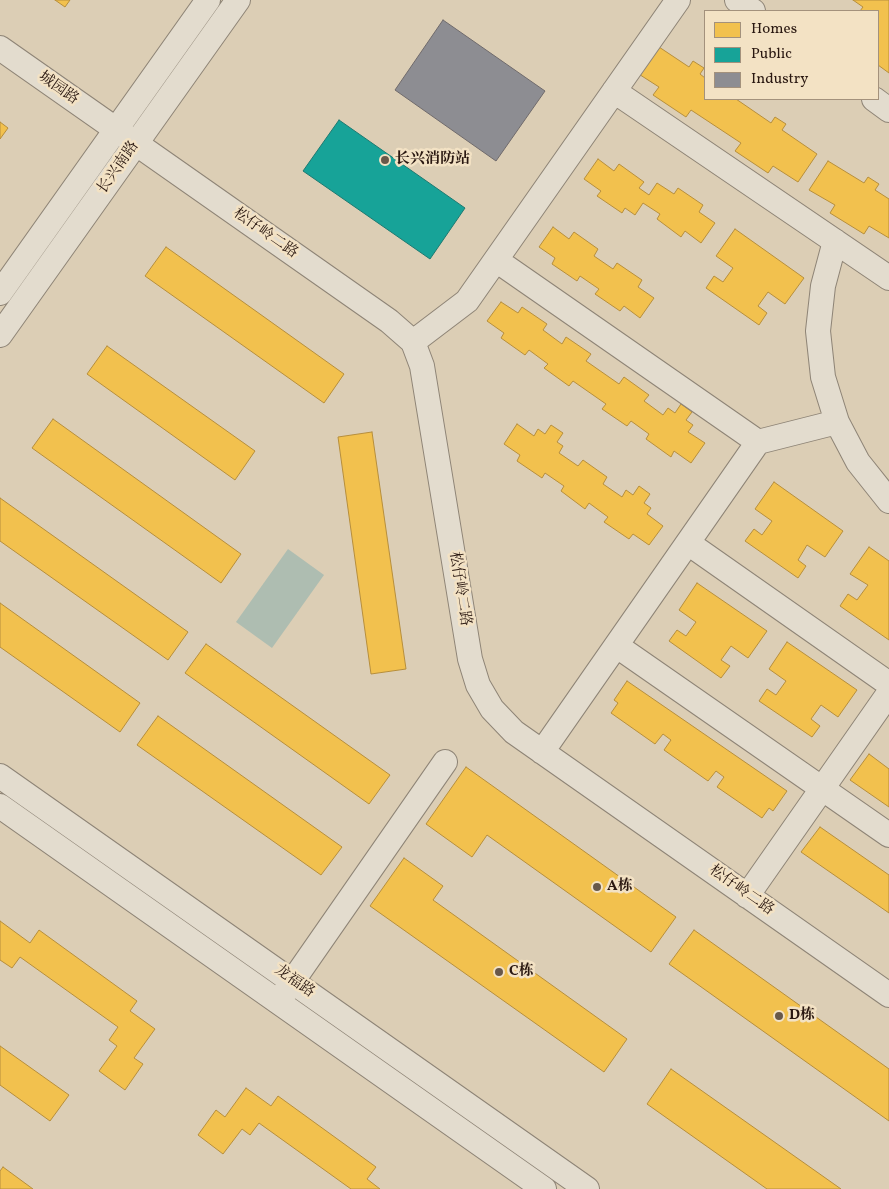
<!DOCTYPE html>
<html>
<head>
<meta charset="utf-8">
<style>
	body { margin:0 }
	#map { position:relative; width:889px; height:1189px; overflow:hidden; background:#dcceb5; font-family:Vollkorn,serif }
	canvas { display:block }
	.legend { position:absolute; left:704px; top:10px; width:175px; height:90px; box-sizing:border-box; background:#f3e2c4; border:1px solid #a3917c; margin:0; padding:6px 9px; list-style:none; font-size:15px; color:#2a1811 }
	.legend li { display:flex; align-items:center; gap:10px; height:25px }
	.legend b { width:25px; border:1px solid #a3917c }
</style>
</head>
<body>
<div id="map">
<canvas width="889" height="1189"></canvas>
<ul class="legend">
<li><b style="height:14px;background:#f2c14e"></b>Homes</li>
<li><b style="height:14px;background:#17a398"></b>Public</li>
<li><b style="height:14px;background:#8d8d92"></b>Industry</li>
</ul>
</div>
<script>
const ctx = document.querySelector('canvas').getContext('2d');
ctx.lineJoin = 'round';
function paint(path, color) { ctx.fillStyle = color; ctx.fill(path, 'evenodd'); }
const shape = rows => new Path2D(rows.map(r => 'M' + r).join(''));
function stroke(path, color, width, dash) { ctx.strokeStyle = color; ctx.lineWidth = width; ctx.lineCap = dash ? 'butt' : 'round'; ctx.setLineDash(dash || []); ctx.stroke(path); }
function drawText(font, color, halo, rows, align = 'center') {
  ctx.font = font + ' Vollkorn,"Noto Serif SC",serif'; ctx.lineWidth = 5; ctx.setLineDash([]); ctx.textBaseline = 'middle'; ctx.strokeStyle = halo; ctx.fillStyle = color; for (const [text, x, y, turn = 0] of rows) {
    ctx.save(); ctx.translate(x, y); ctx.rotate((+turn || 0) * Math.PI / 180); ctx.textAlign = isNaN(turn) ? turn : align; if (halo) ctx.strokeText(text, 0, 0); ctx.fillText(text, 0, 0); ctx.restore();
  }
}
paint(shape([
	[288,549,324,575,272,648,236,622]
]), '#aebdb1');
const homes = shape([
	[55,0,70,0,65,7,55,0],
	[853,0,889,0,889,73,878,65,878,11,860,11,863,7,853,0],
	[653,43,689,67,693,61,704,68,700,74,705,78,705,99,736,99,771,123,775,117,786,124,782,130,817,154,798,182,773,166,768,173,735,151,741,143,691,110,686,117,653,95,659,87,634,71,653,43],
	[0,122,8,128,0,139,0,122],
	[598,159,614,171,619,164,644,182,639,188,649,195,657,183,674,194,678,188,703,205,699,212,715,223,701,243,685,231,681,237,657,219,660,214,643,203,635,215,625,208,622,213,597,196,601,191,584,179,598,159],
	[828,161,864,183,868,177,879,184,875,190,889,199,889,238,869,226,864,234,830,213,835,205,809,190,828,161],
	[553,227,569,239,574,232,598,249,594,256,613,269,617,263,642,280,638,287,654,298,640,318,624,306,620,311,595,294,599,289,580,276,577,281,552,264,555,258,539,247,553,227],
	[735,229,804,278,785,304,768,292,758,306,767,313,759,325,706,288,714,276,723,282,733,268,716,256,735,229],
	[166,247,344,374,324,403,145,276,166,247],
	[501,302,518,313,522,307,547,324,543,330,562,344,566,337,591,354,586,361,619,384,624,377,649,395,644,401,663,415,668,408,675,413,681,404,692,412,686,420,693,425,688,432,705,443,691,463,674,451,671,457,646,439,649,434,631,421,627,426,602,409,606,404,573,381,569,386,544,368,548,364,529,350,525,355,501,338,504,333,487,321,501,302],
	[107,346,255,451,235,480,87,374,107,346],
	[53,419,241,554,221,583,32,448,53,419],
	[517,424,534,436,538,429,545,434,551,425,563,433,557,442,563,446,559,453,578,466,583,460,607,477,603,484,622,497,626,490,633,495,639,486,650,494,644,503,651,508,647,514,663,526,649,545,633,534,629,539,604,522,608,517,589,503,585,509,561,491,564,486,545,473,542,478,517,461,520,455,504,444,517,424],
	[372,432,406,669,371,674,338,437,372,432],
	[774,482,843,531,825,557,807,545,798,560,806,566,798,578,745,541,754,529,762,535,772,521,755,509,774,482],
	[0,498,188,632,168,660,0,541,0,498],
	[869,547,889,561,889,640,840,606,848,594,857,600,868,585,850,574,869,547],
	[697,583,767,631,748,658,731,646,721,660,730,666,721,678,669,641,677,630,686,636,696,622,679,610,697,583],
	[0,603,140,703,120,732,0,647,0,603],
	[787,642,857,690,838,717,821,705,811,719,820,726,812,737,759,701,767,689,776,695,786,681,769,669,787,642],
	[206,644,390,775,369,804,185,673,206,644],
	[627,681,787,791,773,811,769,808,762,818,717,787,724,777,716,771,708,781,664,750,671,740,663,734,655,744,611,713,618,703,614,700,627,681],
	[158,716,342,847,321,875,137,745,158,716],
	[869,754,889,769,889,807,850,780,869,754],
	[466,767,676,917,651,952,487,835,472,857,426,824,466,767],
	[820,827,889,875,889,913,801,852,820,827],
	[404,858,443,886,433,900,627,1039,604,1072,370,906,404,858],
	[0,921,30,943,39,930,137,1001,130,1011,155,1029,134,1058,143,1064,125,1090,99,1071,117,1046,109,1040,118,1027,20,957,12,968,0,960,0,921],
	[694,930,889,1069,889,1121,669,964,694,930],
	[0,1046,69,1095,50,1121,0,1085,0,1046],
	[671,1069,841,1189,767,1189,647,1104,671,1069],
	[246,1088,271,1106,278,1096,376,1167,367,1179,380,1189,351,1189,259,1123,250,1135,242,1129,223,1154,198,1135,216,1110,225,1117,246,1088],
	[3,1167,33,1189,0,1189,0,1171,3,1167]
]);
paint(homes, '#f2c14e');
stroke(homes, '#b68e3c', 1);
const public = shape([
	[339,120,465,208,430,259,303,171,339,120]
]);
paint(public, '#17a398');
stroke(public, '#1d7970', 1);
const industry = shape([
	[443,20,545,91,496,161,395,90,443,20]
]);
paint(industry, '#8d8d92');
stroke(industry, '#6f6a6b', 1);
const minor = shape([
	[737,0,753,11],
	[0,48,389,321,413,342,422,366,470,659,478,685,492,709,514,732,889,995],
	[614,91,889,278],
	[874,99,889,110],
	[835,241,823,286,818,331,823,377,837,422,858,462,889,501],
	[496,260,758,442,837,422],
	[0,293,208,0],
	[0,335,238,0],
	[413,342,467,301,678,0],
	[688,543,889,684],
	[617,646,889,835],
	[542,752,758,442],
	[0,776,587,1189],
	[0,806,544,1189],
	[747,896,889,693],
	[283,995,445,762]
]);
stroke(minor, '#8e8476', 26);
stroke(minor, '#e3dcce', 24);
for (const [x, y, r, color] of [
	[385,160,5,"#68584a"],
	[597,887,5,"#68584a"],
	[499,972,5,"#68584a"],
	[779,1016,5,"#68584a"]
]) { const dot = new Path2D(); dot.arc(x, y, r, 0, 2 * Math.PI); ctx.fillStyle = color; ctx.fill(dot); stroke(dot, '#f3e2c4', 2); }
drawText('15px', '#2a1811', '#f3e2c4', [
	["城园路",58,89,35],
	["长兴南路",119,168,-55],
	["松仔岭二路",265,234,35],
	["松仔岭二路",459,589,81],
	["松仔岭二路",741,891,35],
	["龙福路",294,982,35]
]);
drawText('bold 15px', '#2a1811', '#f3e2c4', [
	["长兴消防站",395,160],
	["A栋",607,887],
	["C栋",509,972],
	["D栋",789,1016]
], 'left');
</script>
</body>
</html>
